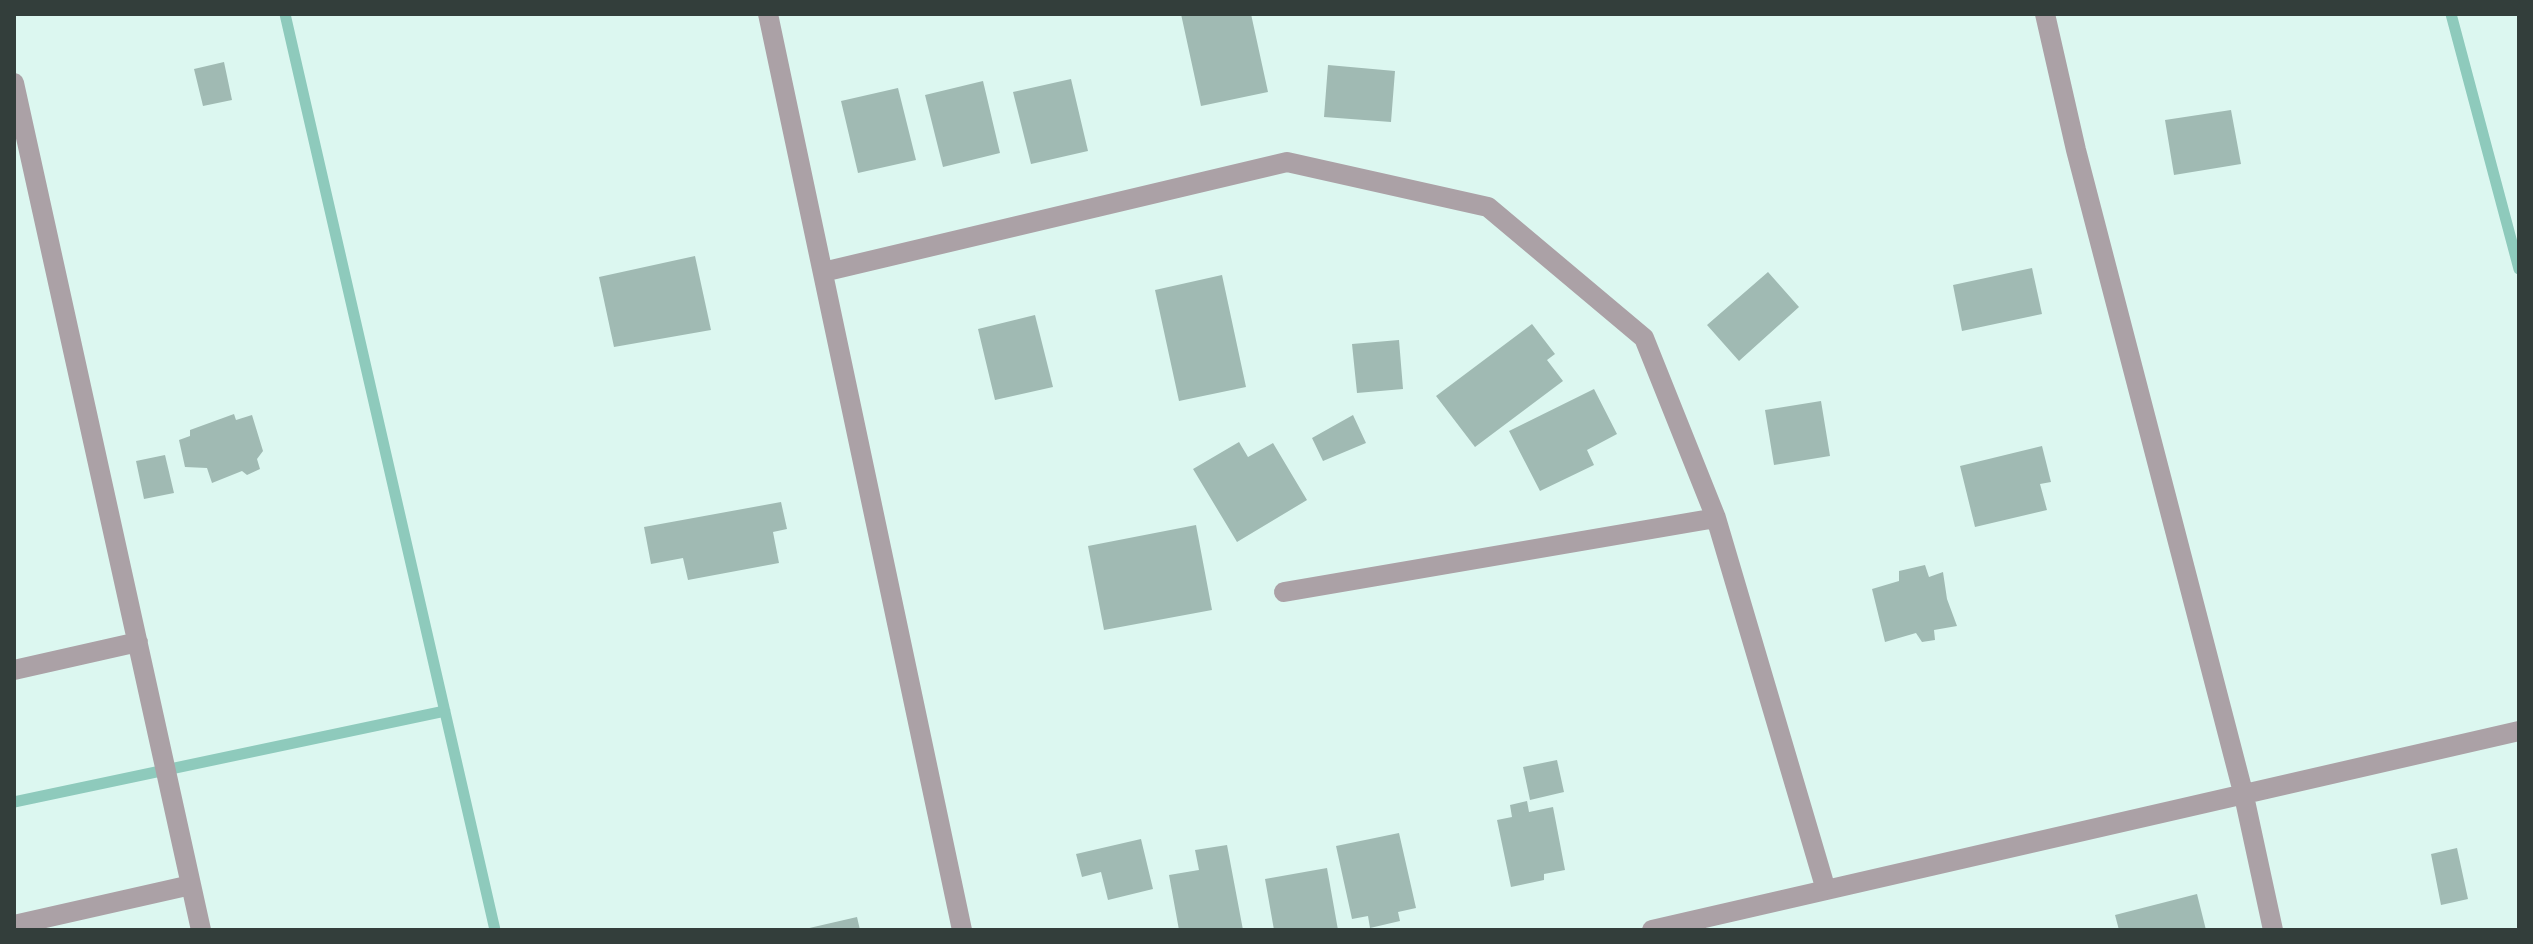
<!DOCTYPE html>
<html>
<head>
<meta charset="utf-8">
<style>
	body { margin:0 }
	#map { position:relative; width:2533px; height:944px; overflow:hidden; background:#dcf7f0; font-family:"DejaVu Sans",sans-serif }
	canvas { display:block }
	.frame { position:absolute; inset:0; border:16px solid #333e3b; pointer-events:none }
</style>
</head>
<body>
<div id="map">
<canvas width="2533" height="944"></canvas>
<div class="frame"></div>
</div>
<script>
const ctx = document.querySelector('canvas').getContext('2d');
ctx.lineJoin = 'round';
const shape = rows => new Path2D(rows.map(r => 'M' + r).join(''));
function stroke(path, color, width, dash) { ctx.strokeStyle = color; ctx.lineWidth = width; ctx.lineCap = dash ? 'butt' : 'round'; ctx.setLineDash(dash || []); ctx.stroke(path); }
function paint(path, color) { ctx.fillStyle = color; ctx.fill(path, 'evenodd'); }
stroke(shape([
	[285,14,495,930],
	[2451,14,2519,269],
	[14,802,445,711]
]), '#8ecabc', 11);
paint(shape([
	[1181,14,1251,14,1268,92,1201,106],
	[224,62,232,100,203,106,194,69],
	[1328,65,1395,71,1391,122,1324,117],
	[1071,79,1088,151,1031,164,1013,92],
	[983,81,1000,153,943,167,925,95],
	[898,88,916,160,858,173,841,101],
	[2231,110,2241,164,2174,175,2165,120],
	[695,256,711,330,614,347,599,277],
	[2032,268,2042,314,1962,331,1953,285],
	[1768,272,1799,307,1739,361,1707,325],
	[1222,275,1246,387,1179,401,1155,290],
	[1035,315,1053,387,995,400,978,329],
	[1532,324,1555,354,1547,360,1563,381,1475,447,1436,396],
	[1399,340,1403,389,1357,393,1352,344],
	[1594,389,1617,434,1587,450,1594,465,1540,491,1509,431],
	[1821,401,1830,456,1774,465,1765,410],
	[234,414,236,420,252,415,263,451,257,459,260,469,247,475,242,471,212,483,207,468,185,467,179,440,190,436,190,430],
	[1353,415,1366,443,1323,461,1312,438],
	[1239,442,1248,457,1273,443,1307,500,1237,542,1193,469],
	[2042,446,2051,482,2040,484,2047,510,1975,527,1960,466],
	[165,455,174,493,144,499,136,461],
	[781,502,787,529,773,532,779,563,688,580,683,558,651,564,644,527],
	[1196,525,1212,610,1104,630,1088,546],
	[1925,565,1929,577,1943,572,1947,599,1957,626,1934,630,1935,640,1922,642,1916,633,1885,642,1872,589,1899,581,1899,571],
	[1557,760,1564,792,1530,800,1523,767],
	[1527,801,1529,812,1553,807,1565,870,1544,874,1544,880,1511,887,1497,820,1512,817,1510,805],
	[1399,833,1416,908,1398,912,1400,921,1370,928,1368,916,1352,919,1336,846],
	[1141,839,1153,889,1108,900,1101,872,1082,877,1076,854],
	[1227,845,1243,930,1179,930,1169,875,1199,870,1195,850],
	[2457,848,2468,899,2441,905,2431,854],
	[1327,868,1338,930,1274,930,1265,879],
	[2197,894,2206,930,2119,930,2115,915],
	[857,917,860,930,805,930,805,929]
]), '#a0bab3');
stroke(shape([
	[768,14,962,930],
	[2045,14,2076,150,2244,796,2273,930],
	[14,83,201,930],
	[823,272,1287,162,1488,207,1644,338,1716,518,1826,890],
	[1284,592,1716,518],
	[14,670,138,642],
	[14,925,191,885],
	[1652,930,2519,731]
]), '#aba1a6', 20);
</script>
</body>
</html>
